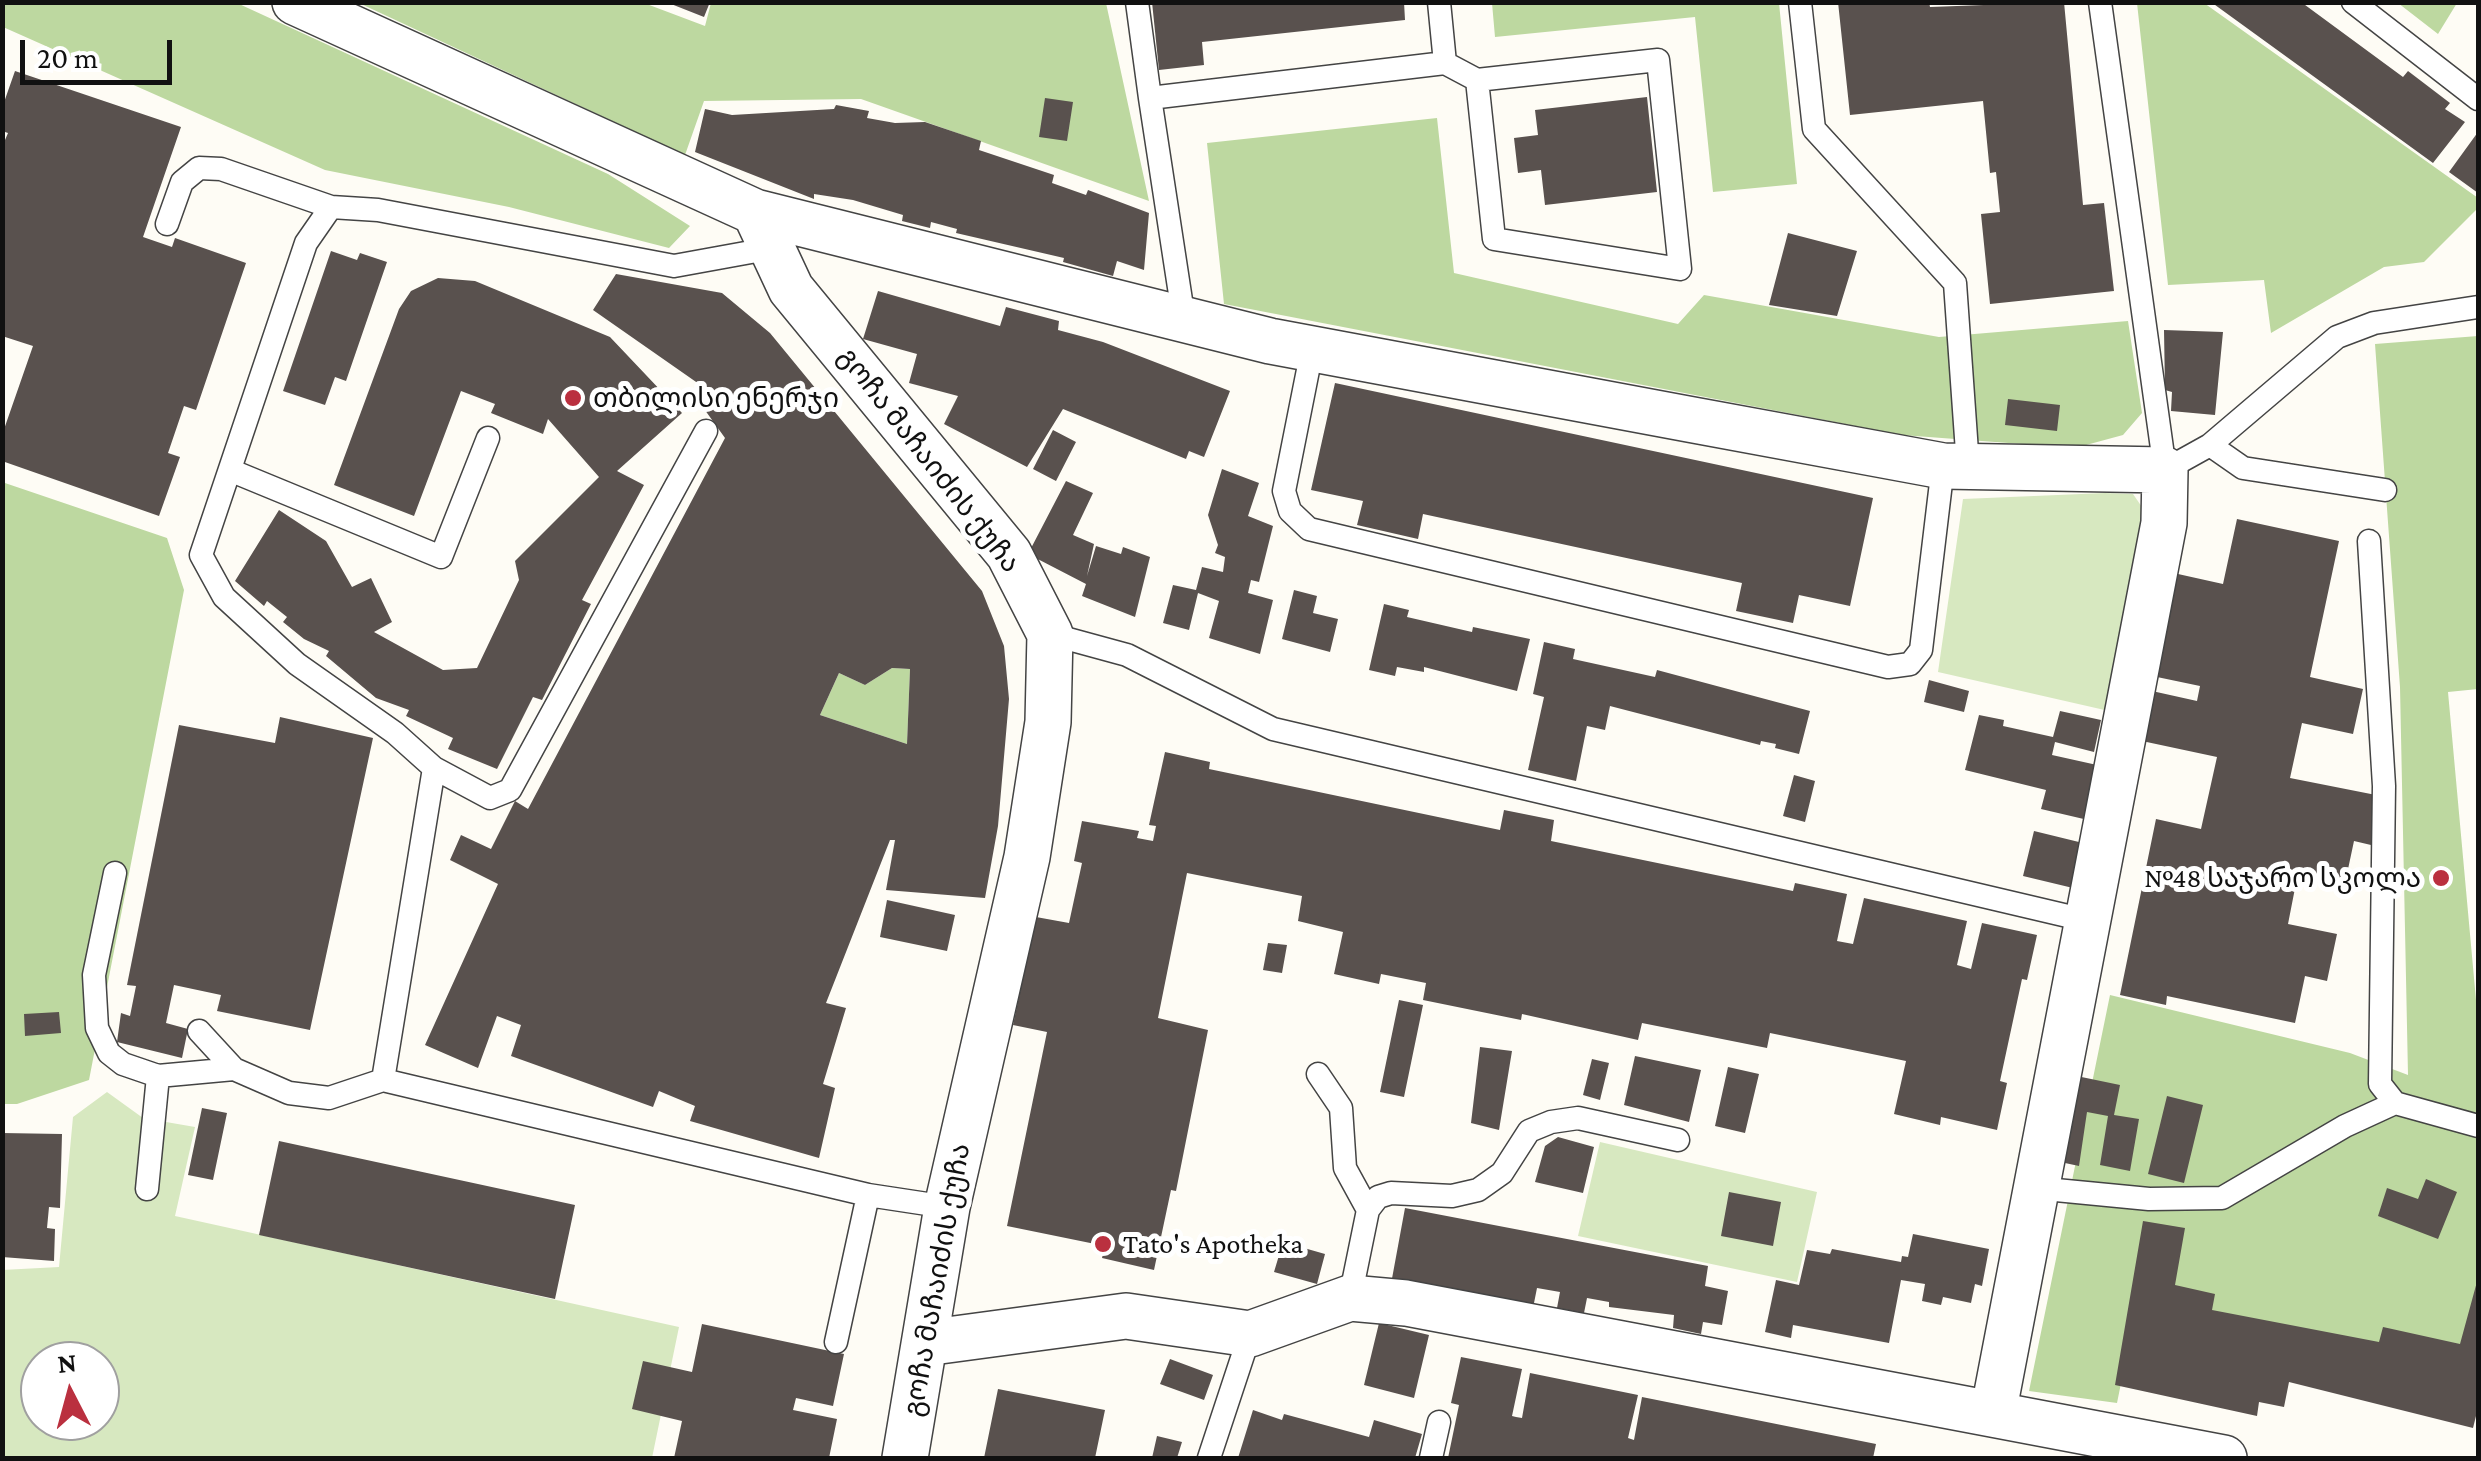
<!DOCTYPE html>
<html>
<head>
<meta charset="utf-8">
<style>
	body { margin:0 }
	#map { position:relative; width:2481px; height:1461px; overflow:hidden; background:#fefcf5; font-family:"Crimson Pro",serif }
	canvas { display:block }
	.frame { position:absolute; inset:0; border:5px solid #111; pointer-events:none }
	.north { position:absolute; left:20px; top:1341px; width:100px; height:100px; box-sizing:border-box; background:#fff; border:2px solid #a0a0a0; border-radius:50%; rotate:354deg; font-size:28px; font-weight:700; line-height:40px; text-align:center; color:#111 }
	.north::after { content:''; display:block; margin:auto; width:35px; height:45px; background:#ba303f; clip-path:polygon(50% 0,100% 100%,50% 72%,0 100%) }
	.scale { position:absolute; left:20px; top:40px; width:152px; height:45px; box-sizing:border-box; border:5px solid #111; border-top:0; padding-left:12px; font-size:30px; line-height:35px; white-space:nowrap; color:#111; -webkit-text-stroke:8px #fff; paint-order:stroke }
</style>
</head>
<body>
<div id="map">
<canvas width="2481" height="1461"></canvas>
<div class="frame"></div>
<div class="north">N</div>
<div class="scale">20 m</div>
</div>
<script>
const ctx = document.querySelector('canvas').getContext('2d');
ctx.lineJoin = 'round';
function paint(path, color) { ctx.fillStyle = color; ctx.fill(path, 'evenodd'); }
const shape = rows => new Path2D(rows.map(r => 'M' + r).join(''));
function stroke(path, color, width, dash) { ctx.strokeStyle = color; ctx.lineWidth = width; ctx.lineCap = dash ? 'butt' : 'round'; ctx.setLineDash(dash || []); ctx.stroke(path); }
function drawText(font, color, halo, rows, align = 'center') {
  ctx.font = font + ' "Crimson Pro","Noto Sans Georgian",serif'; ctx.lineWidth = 10; ctx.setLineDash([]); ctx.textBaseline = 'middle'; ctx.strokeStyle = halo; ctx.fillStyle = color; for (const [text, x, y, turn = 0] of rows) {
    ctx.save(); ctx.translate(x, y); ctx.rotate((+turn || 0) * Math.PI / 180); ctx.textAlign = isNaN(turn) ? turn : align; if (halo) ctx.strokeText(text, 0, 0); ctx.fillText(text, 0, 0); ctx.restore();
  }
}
paint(shape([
	[2105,493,2133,494,2144,510,2109,711,1938,672,1963,499],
	[107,1092,143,1118,195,1127,175,1216,679,1327,652,1458,3,1458,2,1270,59,1267,73,1117],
	[40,1361,100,1361,100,1421,40,1421],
	[1600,1142,1817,1192,1797,1282,1578,1236]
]), '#d7e8c0');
paint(shape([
	[3,2,237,3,608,174,690,226,669,248,509,207,325,170,3,27],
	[359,3,644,3,705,26,711,3,1106,3,1149,201,861,99,704,101,685,155],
	[1492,3,1779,3,1797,184,1713,192,1695,17,1495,37],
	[2137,3,2204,3,2478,198,2478,208,2424,262,2384,267,2271,333,2264,280,2168,285],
	[2398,3,2457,3,2438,34],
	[1437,118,1454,273,1678,324,1704,295,1939,337,2128,321,2142,413,2123,435,2075,448,1902,435,1224,304,1207,143],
	[2478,336,2478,689,2448,692,2478,1022,2478,1365,2138,1299,2117,1403,2029,1391,2110,995,2350,1053,2408,1075,2400,687,2375,344],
	[2,482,167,538,184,590,89,1080,17,1104,3,1104],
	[892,668,910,669,907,744,820,715,839,673,865,685]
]), '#bdd8a0');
paint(shape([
	[666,2,710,2,704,17],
	[1152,2,1404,2,1405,20,1202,42,1204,65,1159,70],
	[1838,2,1929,2,1930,7,2064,2,2083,205,2104,203,2114,291,1990,304,1981,214,2000,212,1996,172,1990,173,1983,101,1850,115],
	[2211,2,2301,2,2403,77,2408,71,2450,103,2445,109,2465,122,2433,163],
	[15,71,181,127,143,237,172,247,175,238,246,263,196,410,184,406,168,453,180,457,159,516,2,461,2,435,33,346,2,336,2,147,8,133,2,131,2,108],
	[1647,97,1657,192,1545,205,1541,170,1518,173,1514,138,1538,135,1535,110],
	[1045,98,1073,102,1067,141,1039,137],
	[836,105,869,111,867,118,895,123,925,122,981,141,979,150,1054,175,1052,183,1086,195,1088,190,1149,213,1144,270,1117,261,1113,276,1063,262,1064,258,956,233,957,229,931,222,930,228,902,221,903,215,853,200,814,194,814,199,695,152,705,109,732,115,834,109],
	[2478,132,2478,193,2449,172],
	[1788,233,1857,251,1837,316,1769,305],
	[331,251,357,260,360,253,387,262,346,381,335,377,325,405,283,391],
	[616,274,722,293,770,333,982,591,1004,646,1009,699,998,826,985,898,886,890,895,840,890,840,826,1003,846,1008,823,1084,835,1088,819,1158,690,1121,695,1106,659,1091,653,1107,511,1056,521,1025,497,1016,478,1068,425,1045,498,884,450,860,461,835,491,849,515,801,528,809,725,438,697,399,699,384,593,310],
	[892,668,910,669,907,744,820,715,839,673,865,685],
	[438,278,475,281,610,337,682,413,617,471,644,485,582,600,591,604,542,700,533,697,497,769,448,749,453,738,406,716,409,710,376,698,326,656,329,651,304,639,283,622,287,617,267,601,264,606,235,581,279,510,326,541,352,587,371,578,392,622,374,632,443,670,477,668,519,580,515,561,599,477,548,419,543,434,491,413,495,404,461,391,414,516,334,485,399,309,411,291],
	[878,291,1000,326,1006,307,1059,321,1058,330,1103,342,1230,391,1204,457,1189,451,1186,459,1063,409,1027,467,944,424,958,396,909,383,917,354,863,339],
	[2164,330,2223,332,2215,415,2171,411,2172,392,2165,390],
	[1335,383,1873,498,1850,606,1799,595,1793,623,1736,611,1742,583,1423,514,1418,539,1357,525,1363,501,1311,490],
	[2008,399,2060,405,2057,431,2005,425],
	[1053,430,1076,442,1056,481,1033,469],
	[1222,469,1259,483,1248,516,1273,526,1259,582,1251,580,1248,593,1273,600,1260,654,1209,638,1219,601,1198,593,1189,630,1163,623,1173,585,1196,590,1202,567,1223,572,1225,557,1215,553,1218,545,1208,515],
	[1066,481,1093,493,1073,535,1094,544,1087,576,1096,546,1121,554,1123,547,1150,557,1135,617,1082,596,1086,584,1028,554],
	[2237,519,2339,541,2310,677,2363,689,2353,734,2302,723,2290,778,2381,796,2371,845,2354,841,2344,888,2297,878,2288,924,2337,934,2327,981,2305,976,2295,1023,2167,996,2166,1005,2120,995,2156,819,2201,829,2217,757,2142,741,2152,691,2197,701,2200,686,2157,677,2178,574,2223,584],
	[1294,590,1317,596,1313,613,1338,619,1330,652,1282,639],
	[1384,604,1409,610,1407,617,1472,632,1473,627,1530,639,1517,691,1424,667,1424,672,1397,667,1395,676,1369,670],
	[1544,642,1575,649,1573,659,1655,677,1657,670,1810,711,1799,754,1775,748,1776,744,1761,741,1760,745,1610,706,1605,730,1587,726,1576,781,1528,770,1544,697,1533,694],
	[1929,680,1969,691,1964,712,1924,702],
	[2060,711,2101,720,2094,752,2055,742,2052,755,2097,765,2088,820,2041,809,2046,790,1965,770,1979,715,2004,720,2003,726,2053,737],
	[280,717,373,738,310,1030,217,1011,221,995,174,985,166,1023,188,1029,182,1058,117,1042,121,1013,130,1016,136,986,127,985,179,725,275,743],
	[1165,752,1210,762,1209,769,1500,830,1504,810,1554,820,1551,841,1793,891,1795,883,1847,894,1837,941,1853,944,1864,898,1967,921,1957,965,1971,969,1982,923,2037,935,2027,980,2022,979,2000,1081,2007,1083,1997,1130,1941,1117,1940,1125,1894,1114,1906,1061,1770,1033,1767,1048,1642,1023,1638,1040,1522,1014,1521,1020,1423,1000,1426,983,1381,974,1379,984,1334,974,1343,932,1298,921,1302,896,1187,873,1158,1018,1208,1030,1176,1191,1171,1190,1154,1270,1102,1258,1105,1246,1007,1226,1047,1032,1013,1025,1036,917,1069,923,1082,863,1074,861,1082,821,1139,831,1137,838,1153,841,1156,826,1149,825],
	[1794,775,1815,781,1805,822,1783,816],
	[2034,831,2083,843,2073,888,2023,876],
	[887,900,955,915,947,951,880,937],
	[1268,943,1287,945,1282,973,1263,970],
	[1399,1000,1423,1005,1404,1097,1380,1092],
	[59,1012,61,1033,25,1036,24,1014],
	[1480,1047,1512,1051,1499,1130,1471,1123],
	[1635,1056,1701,1070,1689,1122,1624,1105],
	[1592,1059,1609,1063,1600,1100,1583,1095],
	[1728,1067,1759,1074,1745,1133,1715,1126],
	[2067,1074,2120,1085,2114,1115,2139,1119,2130,1171,2100,1165,2108,1116,2087,1112,2079,1166,2051,1160],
	[2167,1096,2203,1105,2184,1183,2148,1174],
	[202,1108,227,1113,213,1180,188,1175],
	[2,1133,62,1134,60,1208,49,1207,47,1228,55,1229,54,1261,2,1257],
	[1558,1137,1594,1147,1583,1193,1535,1182,1545,1146],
	[279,1141,575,1205,555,1299,259,1235],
	[2426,1179,2457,1192,2438,1239,2378,1216,2387,1188,2418,1199],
	[1729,1192,1781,1202,1773,1246,1721,1236],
	[1405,1208,1708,1266,1705,1286,1728,1291,1722,1325,1703,1322,1701,1334,1673,1328,1674,1315,1609,1307,1609,1302,1587,1298,1584,1313,1557,1308,1560,1292,1537,1288,1533,1308,1391,1284],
	[2143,1221,2185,1228,2175,1285,2215,1294,2212,1310,2379,1342,2383,1327,2460,1344,2478,1278,2478,1408,2473,1428,2289,1382,2284,1407,2259,1402,2257,1416,2115,1385],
	[1913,1234,1989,1249,1982,1286,1975,1284,1971,1303,1943,1297,1941,1305,1922,1301,1925,1284,1901,1280,1889,1343,1793,1325,1791,1338,1765,1332,1776,1280,1799,1285,1807,1250,1830,1254,1832,1249,1901,1262,1902,1256,1908,1257],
	[1283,1242,1325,1254,1317,1284,1274,1272],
	[1379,1323,1429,1335,1414,1398,1364,1385],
	[702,1324,844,1354,833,1406,796,1398,793,1410,837,1419,829,1458,674,1458,682,1421,632,1409,643,1361,692,1372],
	[1461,1357,1522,1369,1512,1416,1516,1417,1522,1418,1530,1373,1638,1395,1628,1438,1634,1440,1642,1397,1876,1444,1873,1458,1448,1458,1459,1405,1451,1403],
	[1170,1359,1213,1375,1204,1400,1160,1384],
	[998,1389,1105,1410,1095,1458,984,1458],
	[1253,1410,1282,1420,1284,1414,1369,1437,1374,1420,1422,1434,1415,1458,1238,1458],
	[1157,1436,1182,1442,1177,1458,1152,1458]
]), '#59514e');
const service = shape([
	[1137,2,1150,98,1445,63,1477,80,1658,60,1680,269,1494,239,1477,80],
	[1439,2,1445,63],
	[1800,2,1814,129,1955,283,1968,466],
	[2100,2,2165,470,2210,445,2337,337,2374,323,2478,307],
	[2353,2,2478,99],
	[1150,98,1184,320],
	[167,224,182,182,199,168,221,169,331,207],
	[1312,350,1284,491,1290,511,1309,529,1888,667,1910,664,1921,650,1943,466],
	[2210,445,2243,468,2385,490],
	[232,471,441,557,488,438],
	[2369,541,2384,786,2380,1084,2395,1103],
	[1050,634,1127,655,1273,729,2089,921],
	[434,768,490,798,510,790,706,431],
	[115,873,94,975,97,1028,109,1053,123,1064,158,1076,234,1069],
	[199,1031,234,1069,289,1093,329,1098,383,1080,868,1195,947,1207],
	[1318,1074,1341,1108,1345,1168,1368,1210],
	[383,1080,434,768,395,733,297,664,224,597,201,555,306,243,331,207,378,210,674,266,773,248],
	[2035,1188,2149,1199,2222,1198,2345,1126,2395,1103,2478,1126],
	[147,1189,158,1076],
	[1350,1298,1368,1210,1378,1197,1391,1193,1452,1196,1478,1190,1502,1173,1529,1131,1551,1122,1578,1118,1678,1140],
	[836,1342,868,1195],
	[1209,1458,1250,1334],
	[1431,1458,1439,1422]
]);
const minor = shape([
	[295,2,755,212,791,289,1009,554,1050,634,1048,722,1027,857,947,1207,905,1458],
	[755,212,1270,341,1688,419,1943,466,2165,470,2164,523,1993,1414],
	[925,1343,1126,1316,1250,1334,1350,1298,1406,1303,2224,1458]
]);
stroke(service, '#444', 25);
stroke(minor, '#444', 48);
stroke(service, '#fff', 22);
stroke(minor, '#fff', 45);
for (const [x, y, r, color] of [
	[573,398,10,"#ba303f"],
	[2441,878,10,"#ba303f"],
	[1103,1244,10,"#ba303f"]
]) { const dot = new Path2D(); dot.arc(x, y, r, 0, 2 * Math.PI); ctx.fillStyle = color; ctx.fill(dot); stroke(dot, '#fff', 4); }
drawText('28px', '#111', '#fff', [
	["თბილისი ენერჯი",593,398],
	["№48 საჯარო სკოლა",2421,878,"right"],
	["Tato's Apotheka",1123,1244]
], 'left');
drawText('28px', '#111', '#fff', [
	["გოჩა მაჩაიძის ქუჩა",929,460,52],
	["გოჩა მაჩაიძის ქუჩა",937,1280,-80]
]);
</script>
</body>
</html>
